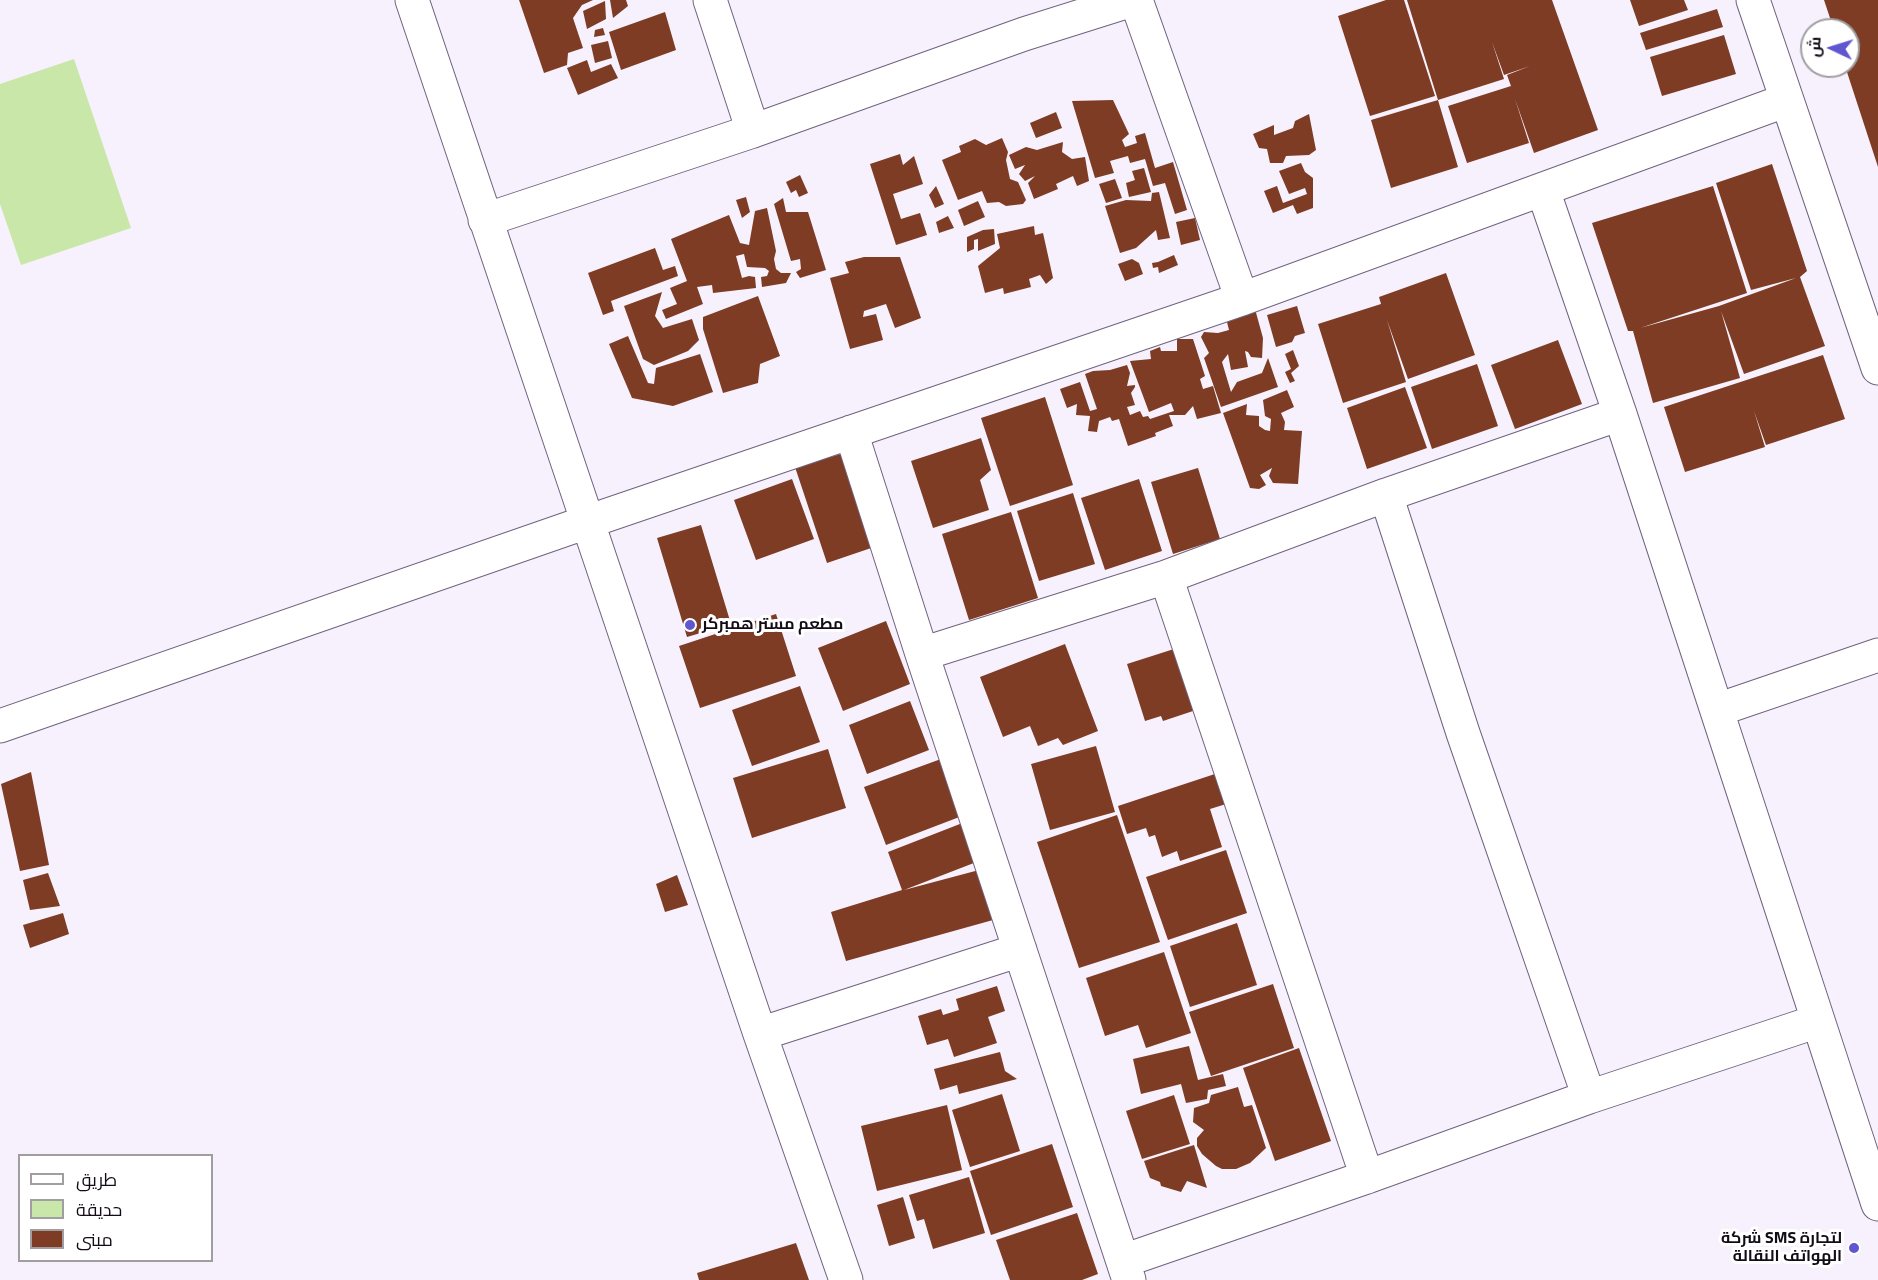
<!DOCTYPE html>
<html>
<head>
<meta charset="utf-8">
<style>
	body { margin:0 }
	#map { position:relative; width:1878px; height:1280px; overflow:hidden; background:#f7f0fd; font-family:"Titillium Web",Cairo,sans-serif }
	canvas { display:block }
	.legend { position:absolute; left:18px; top:1154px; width:195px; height:108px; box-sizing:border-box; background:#fff; border:2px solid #a19ea2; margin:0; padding:8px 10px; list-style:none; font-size:18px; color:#130c17 }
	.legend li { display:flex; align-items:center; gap:12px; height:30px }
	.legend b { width:30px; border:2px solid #a19ea2 }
	.north { position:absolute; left:1800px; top:18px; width:60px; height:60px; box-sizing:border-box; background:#fff; border:2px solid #a19ea2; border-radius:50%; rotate:274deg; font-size:16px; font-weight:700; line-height:24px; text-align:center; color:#130c17 }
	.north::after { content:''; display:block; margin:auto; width:21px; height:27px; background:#6056cf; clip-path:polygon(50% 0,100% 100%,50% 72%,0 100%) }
</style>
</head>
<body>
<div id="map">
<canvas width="1878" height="1280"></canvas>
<ul class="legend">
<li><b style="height:8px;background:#fff"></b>طريق</li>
<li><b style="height:16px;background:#c8e7a8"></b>حديقة</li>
<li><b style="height:16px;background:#7d3c23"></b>مبنى</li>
</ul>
<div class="north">ش</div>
</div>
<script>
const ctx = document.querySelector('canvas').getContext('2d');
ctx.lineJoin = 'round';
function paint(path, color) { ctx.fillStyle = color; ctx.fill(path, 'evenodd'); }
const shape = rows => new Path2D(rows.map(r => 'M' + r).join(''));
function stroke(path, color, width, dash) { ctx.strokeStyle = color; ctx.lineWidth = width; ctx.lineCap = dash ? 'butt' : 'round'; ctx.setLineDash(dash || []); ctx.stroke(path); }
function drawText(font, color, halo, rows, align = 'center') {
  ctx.font = font + ' "Titillium Web",Cairo,sans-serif'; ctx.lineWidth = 6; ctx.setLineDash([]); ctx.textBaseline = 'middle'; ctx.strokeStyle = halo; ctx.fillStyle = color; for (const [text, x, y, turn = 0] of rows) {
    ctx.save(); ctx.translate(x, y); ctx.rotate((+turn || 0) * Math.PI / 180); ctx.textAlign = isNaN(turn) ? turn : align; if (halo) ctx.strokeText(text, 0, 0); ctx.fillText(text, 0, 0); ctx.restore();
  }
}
paint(shape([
	[74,59,131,228,21,265,0,204,0,84]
]), '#c8e7a8');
paint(shape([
	[519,0,593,0,582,5,573,18,583,48,568,53,567,65,544,73],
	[610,0,626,0,628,6,613,18],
	[1386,0,1404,0,1435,96,1370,116,1338,16],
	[1407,0,1552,0,1598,130,1534,153,1515,99,1529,143,1467,163,1448,106,1511,86,1507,75,1530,66,1504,75,1492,42,1504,79,1438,100],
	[1630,0,1684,0,1688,10,1639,26],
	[1824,0,1878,0,1878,167,1845,66,1848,66,1848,30,1834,30],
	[605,1,606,19,587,29,583,11],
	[1717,9,1723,27,1646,50,1640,33],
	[665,12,676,50,621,70,609,32],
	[603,28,605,35,594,37,595,30],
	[1724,35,1736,74,1662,96,1650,57],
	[608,41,612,58,595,63,591,45],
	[587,60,591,72,611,64,618,78,578,95,567,68],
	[1113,100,1129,134,1122,140,1125,147,1137,143,1135,136,1145,133,1155,168,1173,162,1187,210,1175,214,1165,183,1153,186,1145,159,1130,163,1128,156,1110,161,1114,173,1095,178,1072,101],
	[1438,100,1458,167,1391,188,1371,120],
	[1056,112,1062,128,1036,138,1030,123],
	[1309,114,1316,150,1309,155,1286,156,1283,163,1270,163,1267,149,1259,148,1253,134,1274,125,1274,135,1293,128,1295,121],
	[1002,138,1008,152,1006,160,1010,179,1018,182,1026,200,1023,204,1006,206,999,202,987,203,982,191,958,200,942,160,961,152,959,146,975,139,986,145],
	[1063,142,1062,152,1072,159,1085,157,1089,181,1077,186,1073,176,1056,184,1058,189,1034,199,1028,183,1035,176,1025,181,1019,174,1025,165,1015,169,1009,155,1026,147,1037,150],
	[900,154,903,165,914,156,923,184,893,194,901,219,920,213,927,235,896,245,870,164],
	[1301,163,1305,172,1313,178,1313,208,1297,214,1293,205,1273,213,1264,191,1277,186,1283,203,1307,194,1305,188,1289,194,1279,171],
	[1772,164,1807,271,1800,277,1825,346,1744,374,1721,311,1740,378,1653,403,1633,331,1628,331,1592,223,1713,186,1747,293,1640,328,1719,306,1796,278,1751,290,1716,183],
	[1144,168,1151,192,1129,197,1126,183,1135,180,1132,171],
	[800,175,808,193,799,197,796,190,791,193,786,182],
	[1115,179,1122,198,1106,203,1099,184],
	[936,186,944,204,935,208,929,195],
	[1159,192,1170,238,1158,240,1156,230,1136,248,1120,253,1105,206,1126,200,1151,201,1152,193],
	[746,197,750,212,742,218,736,200],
	[783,198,786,212,808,212,826,270,800,278,796,272,801,269,800,259,791,261,774,204],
	[978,201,985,217,964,226,958,210],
	[767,208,776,251,774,259,776,269,781,273,791,273,786,283,762,287,761,277,767,276,769,271,765,268,747,267,744,254,736,256,742,278,749,276,755,277,756,288,713,293,712,285,697,287,703,304,666,319,662,310,677,304,670,288,687,281,671,239,729,215,740,243,749,245,755,211],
	[948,216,954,228,939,233,936,222],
	[1195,218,1200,240,1181,245,1176,222],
	[1034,226,1035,235,1043,233,1053,278,1046,284,1040,275,1029,279,1031,287,1004,294,1003,288,985,293,978,266,1000,248,997,234],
	[994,229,995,244,978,251,978,239,974,240,974,249,967,252,967,237,983,230],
	[655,248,663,270,675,266,678,276,611,301,614,311,603,315,588,273],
	[1174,255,1178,265,1159,273,1158,267,1153,268,1152,263,1158,262],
	[864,257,900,257,921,318,895,328,886,304,864,311,863,317,876,314,883,340,850,349,830,278,849,273,845,262],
	[1132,259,1139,263,1143,274,1125,281,1118,264],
	[1446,273,1475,355,1408,379,1387,320,1406,382,1343,403,1318,324,1381,304,1379,297],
	[662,292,655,316,663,328,692,319,699,340,688,351,654,365,643,359,624,306],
	[758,296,780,356,760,364,758,383,723,393,703,329,703,317],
	[1297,306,1305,333,1295,336,1292,342,1276,347,1267,315],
	[1255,309,1263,338,1262,358,1251,357,1248,352,1245,351,1248,367,1231,370,1228,354,1222,362,1231,392,1237,382,1262,373,1268,358,1278,387,1221,407,1204,358,1209,353,1201,337,1204,332,1218,333,1229,330,1226,318],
	[628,336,648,383,654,384,656,368,700,354,713,392,673,406,632,398,609,344],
	[1177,339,1193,339,1205,376,1200,379,1203,389,1213,386,1221,413,1197,419,1193,406,1185,415,1169,415,1173,426,1155,433,1156,436,1128,446,1119,419,1112,421,1110,417,1099,421,1097,432,1088,431,1090,416,1076,415,1077,404,1067,408,1060,389,1080,382,1090,411,1097,409,1085,374,1093,371,1110,370,1127,365,1130,373,1127,386,1135,385,1135,387,1131,393,1135,405,1127,407,1130,415,1140,411,1143,417,1148,416,1150,419,1174,411,1171,403,1149,412,1130,361,1151,359,1150,351,1160,347,1161,351,1177,351],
	[1558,340,1582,404,1515,429,1491,365],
	[1293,350,1299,366,1291,373,1295,381,1290,383,1285,372,1291,369,1285,354],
	[1823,355,1845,419,1766,445,1754,411,1765,447,1685,472,1664,407],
	[1477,364,1498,426,1432,449,1411,387],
	[1405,387,1427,448,1367,469,1347,408],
	[1287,390,1294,407,1281,413,1285,422,1284,430,1302,431,1298,484,1273,483,1269,476,1272,468,1260,475,1266,485,1259,489,1250,488,1223,413,1247,404,1246,415,1259,416,1259,426,1265,430,1270,431,1271,419,1265,416,1263,400],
	[1045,397,1073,485,1010,506,981,418],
	[981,438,991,470,980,480,989,510,933,528,911,461],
	[848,452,877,546,827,563,795,467],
	[1198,468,1220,539,1173,554,1151,482],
	[792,479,814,539,756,560,734,500],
	[1139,479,1162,551,1105,570,1081,498],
	[1073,493,1095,564,1039,581,1017,511],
	[1011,512,1038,598,969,620,942,534],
	[701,525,731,624,687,637,657,538],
	[776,614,796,676,700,708,679,646],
	[886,621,910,684,843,711,818,648],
	[1065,644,1098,731,1063,745,1058,738,1038,746,1030,726,1003,737,980,677],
	[1174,649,1193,711,1163,721,1161,716,1145,721,1127,664],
	[800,686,820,742,752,766,732,710],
	[910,701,929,750,867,774,849,725],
	[1096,746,1115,812,1050,830,1031,764],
	[828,749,846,808,752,838,733,778],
	[941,759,962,816,886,845,864,787],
	[1230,769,1239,800,1210,809,1222,847,1180,861,1177,851,1162,857,1155,835,1149,837,1146,828,1127,834,1118,806],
	[31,772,49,865,20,871,1,784],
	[1117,815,1160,942,1079,968,1037,842],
	[965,822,979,861,904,890,979,870,993,920,846,961,831,912,902,890,888,852],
	[1226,850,1247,913,1168,940,1146,877],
	[48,873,60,906,30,910,23,880],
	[677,875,688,905,665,912,656,884],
	[63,913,69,934,30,948,23,925],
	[1237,923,1257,985,1190,1007,1170,946],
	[1164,952,1191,1033,1146,1048,1138,1025,1105,1036,1086,978],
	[1273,984,1294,1048,1211,1076,1189,1012],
	[997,986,1005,1011,988,1017,997,1043,954,1057,948,1039,927,1045,918,1016,941,1009,943,1015,959,1010,956,999],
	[1189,1046,1198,1080,1223,1074,1226,1086,1208,1090,1207,1099,1186,1103,1181,1084,1141,1094,1133,1059],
	[1299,1048,1331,1141,1275,1161,1243,1068],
	[1000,1052,1005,1071,1017,1079,959,1094,957,1085,940,1090,934,1069],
	[1238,1087,1244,1107,1252,1105,1266,1148,1250,1163,1236,1169,1222,1169,1216,1166,1202,1154,1197,1146,1197,1138,1204,1130,1193,1122,1194,1108,1209,1103,1211,1095],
	[1002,1094,1020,1151,970,1167,952,1110],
	[1174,1095,1190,1144,1142,1159,1126,1111],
	[947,1105,962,1170,877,1191,861,1126],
	[1052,1144,1073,1207,991,1235,970,1171],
	[1194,1145,1207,1188,1187,1181,1181,1192,1161,1186,1160,1182,1150,1178,1144,1161],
	[969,1177,985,1233,933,1249,924,1219,917,1221,909,1195],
	[903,1197,915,1238,889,1246,877,1205],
	[1077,1213,1098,1274,1082,1280,1010,1280,996,1240],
	[796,1243,809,1280,699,1280,697,1273]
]), '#7d3c23');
const minor = shape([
	[412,0,760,1034,846,1280],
	[710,0,753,131],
	[1136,0,1242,299],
	[1753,0,1878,368],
	[1543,190,1620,414,1878,1204],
	[485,220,753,131,1024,34,1132,0],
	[851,432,922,654,1129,1280],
	[1386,495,1463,733,1589,1097],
	[1166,577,1367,1177],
	[922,654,1166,577,1386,495,1620,414],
	[1717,710,1878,655],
	[0,726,587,522,1242,299,1787,100],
	[760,1034,1020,950],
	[1123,1261,1367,1177,1589,1097,1818,1021]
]);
stroke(minor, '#71627d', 35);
stroke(minor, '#fff', 33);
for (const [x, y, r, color] of [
	[690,625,6,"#6056cf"],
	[1854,1248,6,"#6056cf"]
]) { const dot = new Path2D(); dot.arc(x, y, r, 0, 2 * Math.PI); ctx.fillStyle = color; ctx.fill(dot); stroke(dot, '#fff', 2); }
drawText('bold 16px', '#130c17', '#fff', [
	["مطعم مستر همبركر",702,625],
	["شركة SMS لتجارة",1842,1239,"right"],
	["الهواتف النقالة",1842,1257,"right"]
], 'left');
</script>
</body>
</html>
